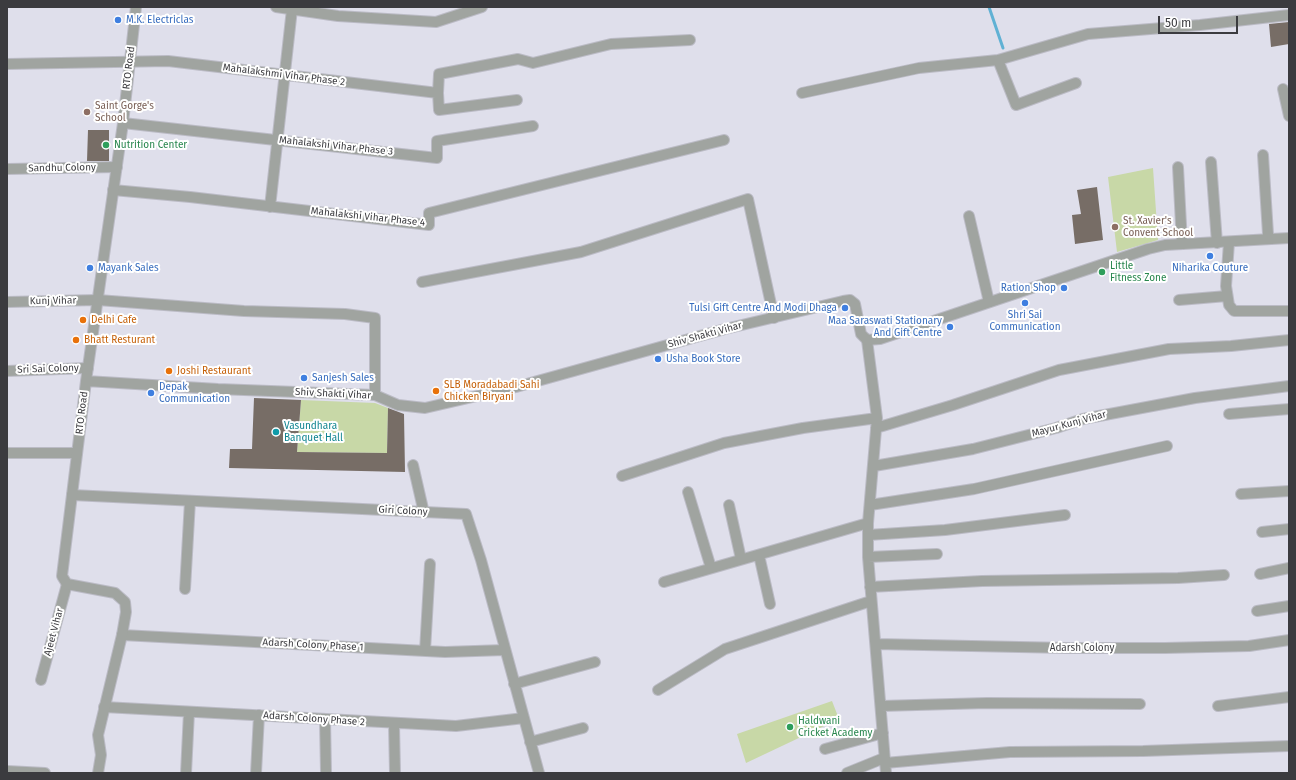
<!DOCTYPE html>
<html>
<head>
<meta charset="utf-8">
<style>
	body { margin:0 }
	#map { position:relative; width:1296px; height:780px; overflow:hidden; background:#dfdfeb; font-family:"Fira Sans",sans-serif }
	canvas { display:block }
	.frame { position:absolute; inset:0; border:8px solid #3b3b3f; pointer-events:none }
	.scale { position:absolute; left:1158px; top:16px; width:80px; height:18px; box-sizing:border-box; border:2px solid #3b3b3f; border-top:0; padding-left:5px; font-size:12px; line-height:14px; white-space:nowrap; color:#3b3b3f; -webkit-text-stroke:3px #fff; paint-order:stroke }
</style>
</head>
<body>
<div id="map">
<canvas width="1296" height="780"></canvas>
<div class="frame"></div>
<div class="scale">50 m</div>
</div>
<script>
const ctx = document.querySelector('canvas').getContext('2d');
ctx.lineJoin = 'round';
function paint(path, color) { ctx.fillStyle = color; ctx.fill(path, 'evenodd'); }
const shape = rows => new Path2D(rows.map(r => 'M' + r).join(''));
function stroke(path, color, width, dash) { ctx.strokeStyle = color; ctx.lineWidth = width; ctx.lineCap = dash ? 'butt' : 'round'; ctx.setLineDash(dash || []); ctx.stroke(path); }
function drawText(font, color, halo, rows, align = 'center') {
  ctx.font = font + ' "Fira Sans",sans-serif'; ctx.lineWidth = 4; ctx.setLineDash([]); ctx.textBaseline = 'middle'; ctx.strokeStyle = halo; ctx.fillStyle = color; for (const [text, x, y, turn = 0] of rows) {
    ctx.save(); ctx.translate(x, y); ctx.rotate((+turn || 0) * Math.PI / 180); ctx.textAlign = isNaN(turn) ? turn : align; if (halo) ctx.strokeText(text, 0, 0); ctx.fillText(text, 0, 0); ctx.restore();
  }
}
paint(shape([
	[1153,168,1158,240,1117,252,1108,177],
	[301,400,375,403,388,408,387,453,297,452],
	[832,701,839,719,746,763,737,734]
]), '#c8d8a7');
stroke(shape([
	[989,7,1003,48]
]), '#60b1d4', 3);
paint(shape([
	[1289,22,1289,44,1271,47,1269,24],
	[88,130,109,130,109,161,87,161],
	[1097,187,1103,240,1075,244,1072,215,1081,214,1077,190],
	[254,398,301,400,297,452,387,453,388,408,404,414,405,472,229,468,230,449,252,449]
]), '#776d66');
const minor = shape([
	[276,7,338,16,436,22,482,7],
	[998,60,1016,105,1076,83],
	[7,64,168,61,438,93],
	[1283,89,1289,116],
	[802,93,919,68,998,60,1088,34,1200,25,1289,15],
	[517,100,439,110,438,93,439,74,518,59,533,63,611,44,690,40],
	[123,123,437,158,437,141,533,126],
	[1263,155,1268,234,1270,239],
	[1211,162,1217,243],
	[1178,167,1182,244],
	[7,169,117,167],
	[113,190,190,197,429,225,429,213,724,140],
	[270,207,292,9],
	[969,216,989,302],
	[1229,242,1226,286,1229,305,1234,311,1289,311],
	[422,282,581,252,748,199,774,318],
	[1179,300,1227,296],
	[7,302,98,300,244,311,345,314,375,318,375,395],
	[867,340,877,418,868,523,868,557,886,773],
	[7,371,88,368],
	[1229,414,1289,409],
	[876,428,953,405,1059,370,1169,349,1231,346,1289,340],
	[7,453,77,453],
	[413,465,424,513],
	[874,466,973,449,1056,428,1083,419,1195,398,1289,386],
	[622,476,724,443,803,428,877,418],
	[688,492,711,568],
	[1241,494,1289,491],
	[72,495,466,514,481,560,539,773],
	[729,505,741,559],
	[870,505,974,489,1167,446],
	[1262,532,1289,529],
	[868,535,945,530,1065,515],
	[759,555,770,604],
	[868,557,937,554],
	[1260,574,1289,568],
	[664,582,868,523],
	[870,587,982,581,1178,578,1224,575],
	[185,589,190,501],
	[1257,611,1289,606],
	[122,635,445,652,505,650],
	[876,644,1067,648,1165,648,1249,646,1289,640],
	[425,651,430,564],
	[41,680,67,584],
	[514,684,595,662],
	[658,690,725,649,871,601],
	[881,706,987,703,1140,704],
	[1218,706,1289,697],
	[104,707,456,726,524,718],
	[325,719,326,773],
	[394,724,395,773],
	[530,742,583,728],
	[825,749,883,733],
	[885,763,1010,752,1143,751,1289,746],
	[7,771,45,773],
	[186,773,189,712],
	[256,773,259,715],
	[847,773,884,758]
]);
const tertiary = shape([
	[86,381,218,389,375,395,398,405,425,408,516,387,725,329,843,301,850,300,855,304,861,334,867,340,880,339,1148,249,1165,245,1289,238],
	[98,773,101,755,98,735,122,635,126,612,125,602,115,593,67,584,62,576,86,381,123,123,136,7]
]);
stroke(minor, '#bbbbc5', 12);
stroke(tertiary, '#bbbbc5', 12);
stroke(minor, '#a0a4a0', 10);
stroke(tertiary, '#a0a4a0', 10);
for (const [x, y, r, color] of [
	[118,20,4,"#3f7fe0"],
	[87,112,4,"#8d6e63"],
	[106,145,4,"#2e9e5b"],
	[1115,227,4,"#8d6e63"],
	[1210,256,4,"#3f7fe0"],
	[90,268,4,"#3f7fe0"],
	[1102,272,4,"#2e9e5b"],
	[1064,288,4,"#3f7fe0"],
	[1025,303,4,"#3f7fe0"],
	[845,308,4,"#3f7fe0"],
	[83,320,4,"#e8710a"],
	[950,327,4,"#3f7fe0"],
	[76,340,4,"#e8710a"],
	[658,359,4,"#3f7fe0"],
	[169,371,4,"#e8710a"],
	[304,378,4,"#3f7fe0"],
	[436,391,4,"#e8710a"],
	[151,393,4,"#3f7fe0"],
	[276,432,4,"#0f9aa8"],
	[790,727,4,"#2e9e5b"]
]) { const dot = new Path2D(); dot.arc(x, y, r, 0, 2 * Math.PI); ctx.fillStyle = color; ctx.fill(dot); stroke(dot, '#fff', 1.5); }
drawText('10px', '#366cbe', '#fff', [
	["M.K. Electriclas",126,20],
	["Mayank Sales",98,268],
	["Niharika Couture",1210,268,"center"],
	["Ration Shop",1056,288,"right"],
	["Tulsi Gift Centre And Modi Dhaga",837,308,"right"],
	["Shri Sai",1025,315,"center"],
	["Communication",1025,327,"center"],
	["Maa Saraswati Stationary",942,321,"right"],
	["And Gift Centre",942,333,"right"],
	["Usha Book Store",666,359],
	["Sanjesh Sales",312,378],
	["Depak",159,387],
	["Communication",159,399]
], 'left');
drawText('10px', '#3b3b3f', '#fff', [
	["RTO Road",129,68,-83],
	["Mahalakshmi Vihar Phase 2",284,75,7],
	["Mahalakshi Vihar Phase 3",336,146,6],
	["Sandhu Colony",62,168,-1],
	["Mahalakshi Vihar Phase 4",368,217,6],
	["Kunj Vihar",53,301,-1],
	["Shiv Shakti Vihar",705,335,-15],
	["Sri Sai Colony",48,369,-2],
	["Shiv Shakti Vihar",333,394,3],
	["RTO Road",82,413,-83],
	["Mayur Kunj Vihar",1069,424,-15],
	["Giri Colony",403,511,3],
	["Ajeet Vihar",54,632,-75],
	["Adarsh Colony Phase 1",313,645,3],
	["Adarsh Colony",1082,648],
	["Adarsh Colony Phase 2",314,719,4]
]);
drawText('10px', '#785e54', '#fff', [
	["Saint Gorge's",95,106],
	["School",95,118],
	["St. Xavier's",1123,221],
	["Convent School",1123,233]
], 'left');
drawText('10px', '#27864d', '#fff', [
	["Nutrition Center",114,145],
	["Little",1110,266],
	["Fitness Zone",1110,278],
	["Haldwani",798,721],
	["Cricket Academy",798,733]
], 'left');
drawText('10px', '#c56008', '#fff', [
	["Delhi Cafe",91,320],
	["Bhatt Resturant",84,340],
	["Joshi Restaurant",177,371],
	["SLB Moradabadi Sahi",444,385],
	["Chicken Biryani",444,397]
], 'left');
drawText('10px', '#0d838f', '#fff', [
	["Vasundhara",284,426],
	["Banquet Hall",284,438]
], 'left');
</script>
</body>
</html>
